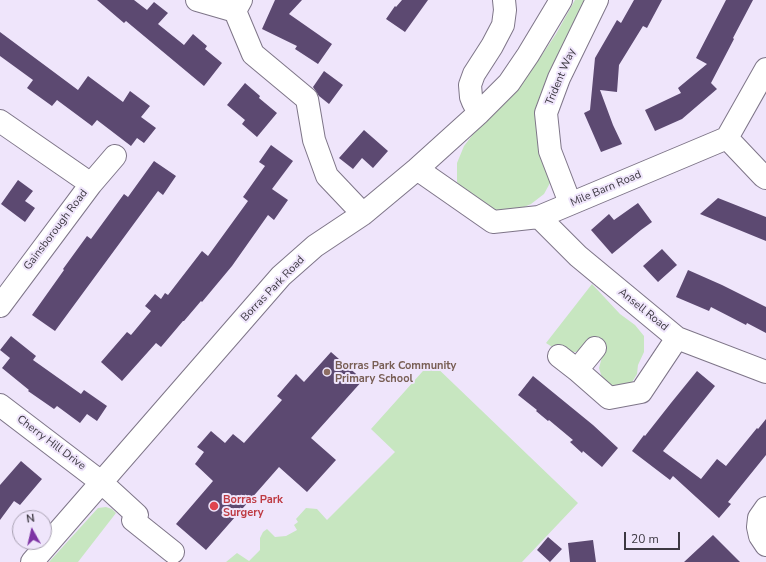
<!DOCTYPE html>
<html>
<head>
<meta charset="utf-8">
<style>
	body { margin:0 }
	#map { position:relative; width:766px; height:562px; overflow:hidden; background:#efe5fb; font-family:"Nunito Sans",sans-serif }
	canvas { display:block }
	.north { position:absolute; left:12px; top:510px; width:40px; height:40px; box-sizing:border-box; background:#efe5fb; border:1px solid #a7a0b1; border-radius:50%; rotate:352deg; font-size:11px; font-weight:700; line-height:16px; text-align:center; color:#3c3841 }
	.north::after { content:''; display:block; margin:auto; width:14px; height:18px; background:#7d32a4; clip-path:polygon(50% 0,100% 100%,50% 72%,0 100%) }
	.scale { position:absolute; left:624px; top:532px; width:56px; height:18px; box-sizing:border-box; border:2px solid #3c3841; border-top:0; padding-left:5px; font-size:12px; line-height:14px; white-space:nowrap; color:#3c3841; -webkit-text-stroke:3px #efe5fb; paint-order:stroke }
</style>
</head>
<body>
<div id="map">
<canvas width="766" height="562"></canvas>
<div class="north">N</div>
<div class="scale">20 m</div>
</div>
<script>
const ctx = document.querySelector('canvas').getContext('2d');
ctx.lineJoin = 'round';
function paint(path, color) { ctx.fillStyle = color; ctx.fill(path, 'evenodd'); }
const shape = rows => new Path2D(rows.map(r => 'M' + r).join(''));
function stroke(path, color, width, dash) { ctx.strokeStyle = color; ctx.lineWidth = width; ctx.lineCap = dash ? 'butt' : 'round'; ctx.setLineDash(dash || []); ctx.stroke(path); }
function drawText(font, color, halo, rows, align = 'center') {
  ctx.font = font + ' "Nunito Sans",sans-serif'; ctx.lineWidth = 4; ctx.setLineDash([]); ctx.textBaseline = 'middle'; ctx.strokeStyle = halo; ctx.fillStyle = color; for (const [text, x, y, turn = 0] of rows) {
    ctx.save(); ctx.translate(x, y); ctx.rotate((+turn || 0) * Math.PI / 180); ctx.textAlign = isNaN(turn) ? turn : align; if (halo) ctx.strokeText(text, 0, 0); ctx.fillText(text, 0, 0); ctx.restore();
  }
}
paint(shape([
	[575,0,589,0,553,72,552,171,550,183,544,194,531,204,513,212,495,215,466,199,457,182,457,163,464,146,474,133,529,74,556,34],
	[592,284,620,314,635,325,644,336,644,352,638,365,637,374,631,384,610,389,603,381,599,368,602,357,606,350,596,342,593,345,576,352,560,352,546,343],
	[431,362,578,503,522,562,226,562,237,553,249,561,260,550,260,538,263,532,267,529,275,537,286,536,297,530,294,525,298,522,296,519,306,508,317,509,327,520,395,452,371,429],
	[106,507,112,509,116,513,78,562,49,562,98,508]
]), '#c7e6c0');
paint(shape([
	[97,0,134,0,147,10,154,2,168,13,158,24,184,45,193,34,207,46,205,49,222,63,204,86,126,21,124,23],
	[275,0,302,0,289,14,332,44,318,64,295,49,297,46,262,29],
	[402,0,428,0,405,32,386,19,395,6,396,7],
	[634,0,662,0,647,28,643,26,619,65,617,92,600,90,613,125,622,144,601,152,584,113,590,110,595,58,617,20,621,23],
	[726,0,753,0,733,38,734,39,711,83,717,89,682,119,655,131,645,110,681,93,678,88,707,64,696,58],
	[0,32,78,90,88,76,123,102,130,91,150,106,141,117,156,128,144,143,137,138,131,146,97,120,92,126,57,100,52,106,27,88,33,80,0,56],
	[324,71,343,85,329,104,319,96,313,87],
	[245,83,260,96,259,98,277,113,257,137,242,124,245,120,227,105],
	[364,130,388,151,373,168,362,158,353,169,339,158],
	[271,145,293,161,272,189,288,200,274,220,268,215,232,266,202,302,201,301,184,321,183,321,161,347,156,343,122,381,101,362,127,332,131,335,151,311,145,306,155,294,161,299,165,293,168,295,202,251,208,256,248,201,243,197,265,166,259,162],
	[154,161,176,176,163,195,158,191,55,331,32,315,64,270,63,269,87,236,91,239,124,194,128,197],
	[18,180,33,191,25,201,35,208,25,222,1,204],
	[718,198,766,217,766,241,700,214],
	[638,203,652,222,641,230,612,254,591,230,609,214,614,220],
	[662,249,677,265,658,282,643,266],
	[688,270,722,285,766,307,766,333,747,323,746,325,711,307,709,311,676,297],
	[11,336,36,356,33,360,81,394,84,390,107,406,97,421,87,414,80,423,57,406,54,409,28,391,29,390,2,368,10,358,0,350],
	[331,352,363,380,311,438,336,460,307,492,279,467,206,550,176,524,213,481,195,464,204,452,197,447,211,431,225,443,233,434,244,443,282,400,277,396,296,374,304,382],
	[697,371,715,386,663,451,701,479,717,459,726,466,757,428,758,429,766,419,766,455,728,502,731,504,719,518,673,476,670,480,632,451,644,435,645,436,671,403],
	[533,376,593,425,618,448,602,467,583,451,582,453,570,442,573,440,549,420,548,421,536,411,537,410,518,395],
	[21,461,42,479,20,505,14,501,0,520,0,485],
	[713,535,740,562,684,562],
	[548,537,562,549,550,562,537,550],
	[593,540,596,562,570,562,568,543]
]), '#5c4971');
const minor = shape([
	[197,0,235,11],
	[241,0,235,11,253,54,307,99,314,140,327,176,363,214],
	[479,113,473,102,471,97,470,85,474,74,492,46,503,25,505,10,504,0],
	[0,121,91,184],
	[727,138,763,176,766,178],
	[417,169,493,222,539,217,727,138,766,69],
	[570,203,550,151,546,113,559,78,597,0],
	[539,217,578,256,677,338,766,372],
	[0,306,91,184,115,156],
	[559,356,577,370,609,398,641,392,677,338],
	[577,370,595,348],
	[0,405,101,482,137,515,133,520,173,552],
	[766,508,759,518,758,527,760,536,766,545],
	[32,562,281,276,315,246,363,214,417,169,479,113,509,83,528,55,561,0]
]);
stroke(minor, '#7e7588', 24);
stroke(minor, '#fff', 22);
for (const [x, y, r, color] of [
	[327,372,4,"#8d6e63"],
	[214,506,5,"#e0444e"]
]) { const dot = new Path2D(); dot.arc(x, y, r, 0, 2 * Math.PI); ctx.fillStyle = color; ctx.fill(dot); stroke(dot, '#efe5fb', 1.5); }
drawText('11px', '#3c3841', '#efe5fb', [
	["Trident Way",561,77,-67],
	["Mile Barn Road",606,189,-23],
	["Gainsborough Road",56,230,-53],
	["Borras Park Road",273,289,-46],
	["Ansell Road",643,310,39],
	["Cherry Hill Drive",51,443,37]
]);
drawText('bold 11px', '#785e54', '#efe5fb', [
	["Borras Park Community",335,366],
	["Primary School",335,379]
], 'left');
drawText('bold 11px', '#be3a42', '#efe5fb', [
	["Borras Park",223,500],
	["Surgery",223,513]
], 'left');
</script>
</body>
</html>
